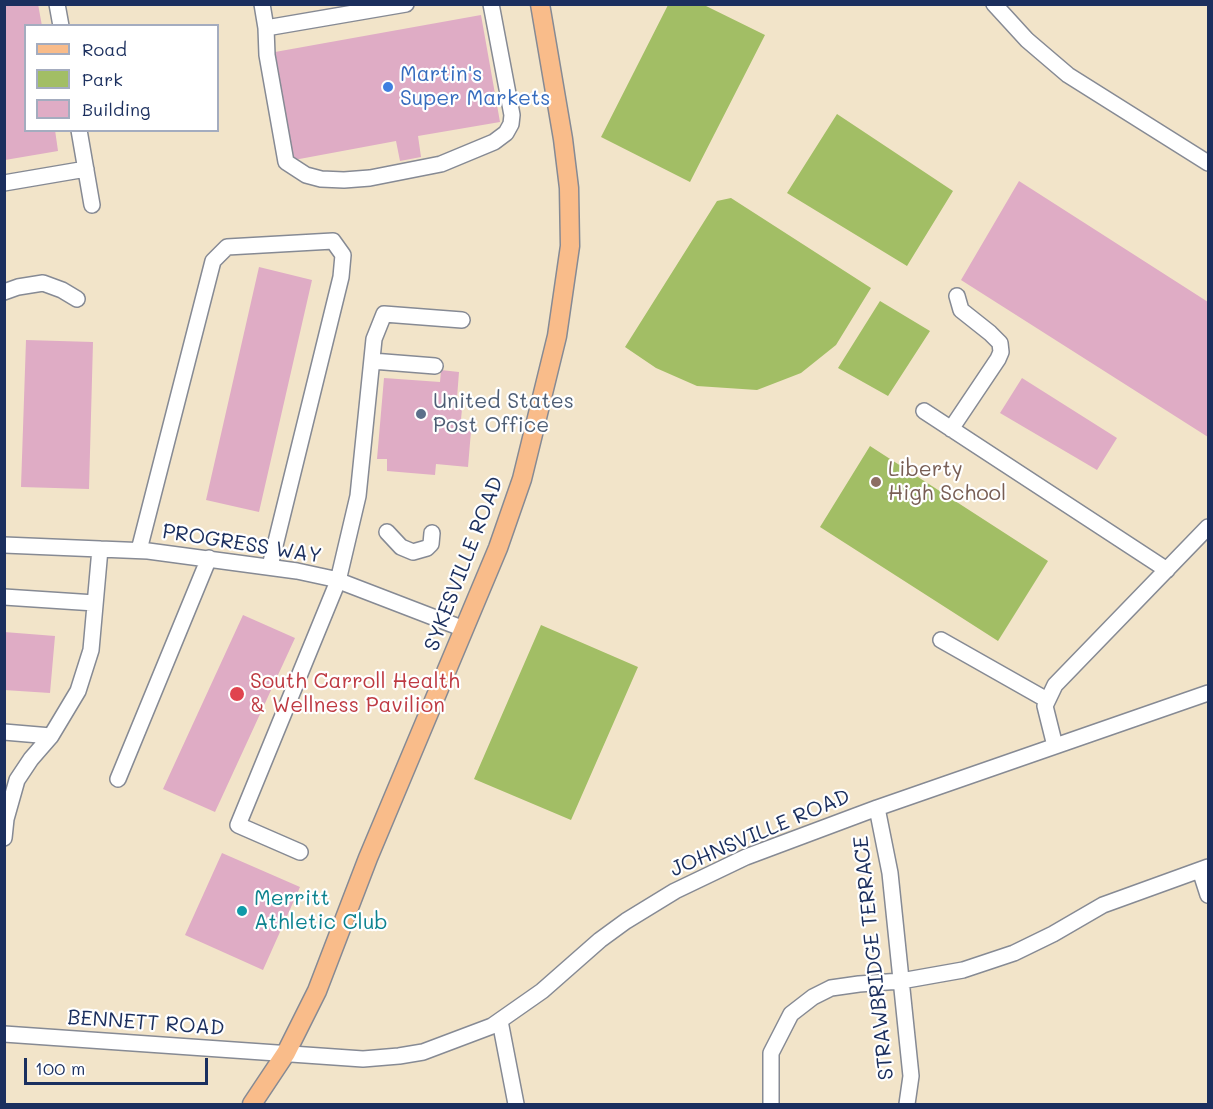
<!DOCTYPE html>
<html>
<head>
<meta charset="utf-8">
<style>
	body { margin:0 }
	#map { position:relative; width:1213px; height:1109px; overflow:hidden; background:#f2e4c9; font-family:Mali,sans-serif }
	canvas { display:block }
	.frame { position:absolute; inset:0; border:6px solid #1b2f5e; pointer-events:none }
	.legend { position:absolute; left:24px; top:24px; width:195px; height:108px; box-sizing:border-box; background:#fff; border:2px solid #a4acbf; margin:0; padding:8px 10px; list-style:none; font-size:18px; color:#1b2f5e }
	.legend li { display:flex; align-items:center; gap:12px; height:30px }
	.legend b { width:30px; border:2px solid #a4acbf }
	.scale { position:absolute; left:24px; top:1058px; width:184px; height:27px; box-sizing:border-box; border:3px solid #1b2f5e; border-top:0; padding-left:8px; font-size:18px; line-height:21px; white-space:nowrap; color:#1b2f5e; -webkit-text-stroke:4px #fff; paint-order:stroke }
</style>
</head>
<body>
<div id="map">
<canvas width="1213" height="1109"></canvas>
<div class="frame"></div>
<ul class="legend">
<li><b style="height:8px;background:#f9bc8a"></b>Road</li>
<li><b style="height:16px;background:#a2be65"></b>Park</li>
<li><b style="height:16px;background:#dfacc5"></b>Building</li>
</ul>
<div class="scale">100 m</div>
</div>
<script>
const ctx = document.querySelector('canvas').getContext('2d');
ctx.lineJoin = 'round';
function paint(path, color) { ctx.fillStyle = color; ctx.fill(path, 'evenodd'); }
const shape = rows => new Path2D(rows.map(r => 'M' + r).join(''));
function stroke(path, color, width, dash) { ctx.strokeStyle = color; ctx.lineWidth = width; ctx.lineCap = dash ? 'butt' : 'round'; ctx.setLineDash(dash || []); ctx.stroke(path); }
function drawText(font, color, halo, rows, align = 'center') {
  ctx.font = font + ' Mali,sans-serif'; ctx.lineWidth = 4.5; ctx.setLineDash([]); ctx.textBaseline = 'middle'; ctx.strokeStyle = halo; ctx.fillStyle = color; for (const [text, x, y, turn = 0] of rows) {
    ctx.save(); ctx.translate(x, y); ctx.rotate((+turn || 0) * Math.PI / 180); ctx.textAlign = isNaN(turn) ? turn : align; if (halo) ctx.strokeText(text, 0, 0); ctx.fillText(text, 0, 0); ctx.restore();
  }
}
paint(shape([
	[668,5,704,5,765,35,690,182,601,137],
	[837,114,953,191,907,266,787,193],
	[731,198,871,288,836,345,801,373,757,390,697,386,656,368,625,347,717,201],
	[880,301,930,331,888,396,838,368],
	[870,446,1048,561,998,641,820,527],
	[541,625,638,667,571,820,474,779]
]), '#a2be65');
paint(shape([
	[5,4,38,4,42,26,26,26,26,130,55,130,58,151,5,160],
	[481,15,500,122,418,136,421,157,400,161,396,141,294,160,275,52],
	[1019,181,1208,302,1208,437,961,280],
	[259,267,312,280,259,512,206,500],
	[26,340,93,342,89,489,21,487],
	[441,370,459,372,457,398,463,398,460,430,471,431,468,467,436,464,435,475,387,471,387,459,377,459,384,378,440,382],
	[1022,378,1117,438,1097,470,1000,413],
	[243,615,295,638,215,812,163,789],
	[4,632,55,636,50,693,4,690],
	[222,853,300,887,263,970,185,935]
]), '#dfacc5');
const minor = shape([
	[57,4,61,26],
	[262,4,266,28,267,55,286,162,306,175,321,179,344,180,370,178,441,164,494,142,506,133,511,124,512,115,491,4],
	[994,4,1027,40,1068,75,1208,163],
	[266,28,406,4],
	[79,130,92,205],
	[4,183,86,169],
	[4,292,18,287,43,283,62,290,77,299],
	[372,361,435,366],
	[924,411,1167,570],
	[951,429,998,359,1001,352,1000,343,990,333,961,310,957,296],
	[387,532,401,547,413,552,427,548,431,544,432,533],
	[4,545,148,551,297,571,334,579,464,629],
	[139,550,213,261,227,247,333,241,343,255,341,277,270,566],
	[4,597,95,603],
	[941,640,1047,700],
	[4,732,51,736,78,691,91,650,100,549],
	[1055,746,1045,706,1055,685,1208,527],
	[118,779,209,558],
	[877,808,890,873,911,1076,907,1104],
	[4,838,6,819,17,780,31,759,51,736],
	[300,852,238,825,338,581,358,496,374,339,384,314,462,320],
	[1200,870,1208,895],
	[500,1021,516,1104],
	[4,1034,363,1059,399,1056,423,1052,492,1026,542,991,600,940,626,921,675,891,746,857,877,808,1208,693],
	[771,1104,771,1053,791,1014,813,997,831,988,859,984,901,981,963,970,1014,953,1053,934,1103,905,1208,867]
]);
const major = shape([
	[252,1104,286,1053,317,991,368,858,498,548,522,479,557,336,570,246,569,188,563,139,540,4]
]);
stroke(minor, '#868a94', 18);
stroke(major, '#868a94', 21);
stroke(minor, '#fff', 15);
stroke(major, '#f9bc8a', 18);
for (const [x, y, r, color] of [
	[388,87,6,"#3f7fe0"],
	[421,414,6,"#5c6f8a"],
	[876,482,6,"#8d6e63"],
	[237,694,8,"#e0444e"],
	[242,911,6,"#0f9aa8"]
]) { const dot = new Path2D(); dot.arc(x, y, r, 0, 2 * Math.PI); ctx.fillStyle = color; ctx.fill(dot); stroke(dot, '#fff', 2); }
drawText('21px', '#366cbe', '#fff', [
	["Martin's",400,75],
	["Super Markets",400,99]
], 'left');
drawText('21px', '#4e5e75', '#fff', [
	["United States",433,402],
	["Post Office",433,426]
], 'left');
drawText('21px', '#785e54', '#fff', [
	["Liberty",888,470],
	["High School",888,494]
], 'left');
drawText('21px', '#1b2f5e', '#fff', [
	["PROGRESS WAY",242,544,9],
	["SYKESVILLE ROAD",464,564,-69],
	["JOHNSVILLE ROAD",760,833,-23],
	["STRAWBRIDGE TERRACE",874,958,-96],
	["BENNETT ROAD",146,1023,4]
]);
drawText('21px', '#be3a42', '#fff', [
	["South Carroll Health",250,682],
	["& Wellness Pavilion",250,706]
], 'left');
drawText('21px', '#0d838f', '#fff', [
	["Merritt",254,899],
	["Athletic Club",254,923]
], 'left');
</script>
</body>
</html>
